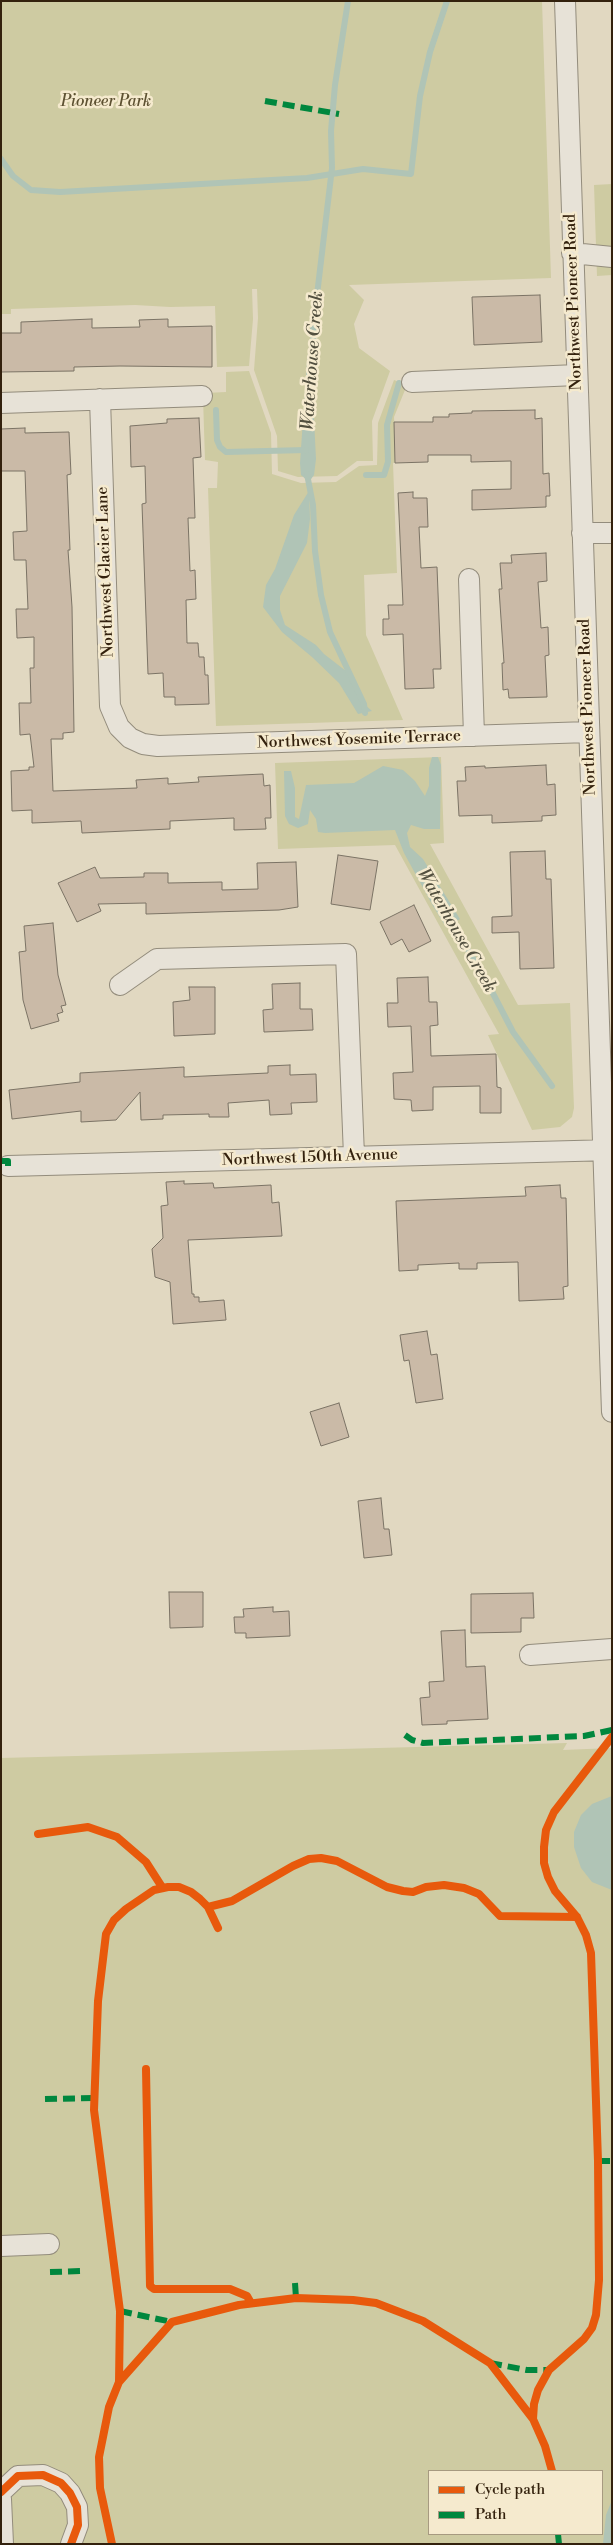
<!DOCTYPE html>
<html>
<head>
<meta charset="utf-8">
<style>
	body { margin:0 }
	#map { position:relative; width:613px; height:2545px; overflow:hidden; background:#e1d8c1; font-family:"Libre Bodoni",serif }
	canvas { display:block }
	.frame { position:absolute; inset:0; border:2px solid #33210d; pointer-events:none }
	.legend { position:absolute; left:428px; top:2470px; width:175px; height:65px; box-sizing:border-box; background:#f5eace; border:1px solid #a79a81; margin:0; padding:6px 9px; list-style:none; font-size:15px; color:#33210d }
	.legend li { display:flex; align-items:center; gap:10px; height:25px }
	.legend b { width:25px; border:1px solid #a79a81 }
</style>
</head>
<body>
<div id="map">
<canvas width="613" height="2545"></canvas>
<div class="frame"></div>
<ul class="legend">
<li><b style="height:6px;background:#e8590c"></b>Cycle path</li>
<li><b style="height:6px;background:#00873e"></b>Path</li>
</ul>
</div>
<script>
const ctx = document.querySelector('canvas').getContext('2d');
ctx.lineJoin = 'round';
function paint(path, color) { ctx.fillStyle = color; ctx.fill(path, 'evenodd'); }
const shape = rows => new Path2D(rows.map(r => 'M' + r).join(''));
function stroke(path, color, width, dash) { ctx.strokeStyle = color; ctx.lineWidth = width; ctx.lineCap = dash ? 'butt' : 'round'; ctx.setLineDash(dash || []); ctx.stroke(path); }
function drawText(font, color, halo, rows, align = 'center') {
  ctx.font = font + ' "Libre Bodoni",serif'; ctx.lineWidth = 5; ctx.setLineDash([]); ctx.textBaseline = 'middle'; ctx.strokeStyle = halo; ctx.fillStyle = color; for (const [text, x, y, turn = 0] of rows) {
    ctx.save(); ctx.translate(x, y); ctx.rotate((+turn || 0) * Math.PI / 180); ctx.textAlign = isNaN(turn) ? turn : align; if (halo) ctx.strokeText(text, 0, 0); ctx.fillText(text, 0, 0); ctx.restore();
  }
}
paint(shape([
	[1,1,542,1,551,278,349,285,364,300,354,324,359,348,390,371,372,421,373,461,357,461,337,476,298,477,278,471,277,436,254,370,258,318,257,289,252,289,253,319,249,366,217,367,215,306,170,307,135,305,11,309,11,314,1,314],
	[612,184,612,275,597,276,594,185],
	[249,371,271,433,272,474,301,483,336,482,359,466,377,465,378,423,394,380,407,385,394,417,396,462,393,463,397,573,364,575,366,635,403,720,216,726,208,488,217,488,218,462,205,460,203,397,206,393,226,392,226,372],
	[441,757,444,843,430,844,518,1005,570,1003,574,1108,572,1117,560,1127,532,1130,488,1035,499,1034,395,845,278,849,275,763],
	[567,1743,563,1750,612,1748,612,2544,1,2544,1,1758],
	[429,2471,602,2471,602,2534,429,2534]
]), '#cecba2');
paint(shape([
	[317,321,315,367,312,379,316,459,314,475,309,482,301,475,300,463,307,361,311,333,310,322],
	[309,491,310,519,307,543,280,596,280,610,285,625,316,645,324,654,346,671,364,704,372,711,358,714,339,683,312,657,282,632,263,607,266,585,275,569,294,515],
	[432,757,438,757,441,765,440,829,424,829,411,825,407,833,410,847,423,859,460,919,452,924,444,924,433,906,404,853,395,830,325,833,318,832,316,819,310,810,308,824,298,828,289,824,285,816,284,771,291,771,295,788,295,817,299,819,306,785,354,783,383,766,403,770,415,781,425,796,429,786,429,768],
	[612,1796,612,1890,592,1882,581,1868,574,1847,574,1832,581,1815,592,1804],
	[612,2500,612,2544,603,2544,606,2515]
]), '#b0c4b6');
stroke(shape([
	[1,159,13,176,31,190,60,192,307,178,363,169,411,174,420,96,430,52,447,1],
	[313,329,332,168,331,131,335,85,348,1],
	[216,410,217,440,220,447,226,452,306,450],
	[307,474,313,505,315,551,321,595,330,632,364,704,365,713],
	[366,475,384,475,388,462,387,425,399,383],
	[448,917,486,980,513,1032,552,1086]
]), '#b0c4b6', 6);
const building = shape([
	[540,295,542,342,474,345,472,297,540,295],
	[92,319,92,328,140,327,139,320,168,319,168,327,212,326,212,367,120,366,74,367,74,371,1,372,1,333,21,333,21,322,92,319],
	[535,410,535,419,542,418,543,474,549,473,550,496,546,496,546,507,472,510,472,490,511,489,511,461,471,462,471,455,428,455,428,462,395,463,394,422,433,422,433,417,449,417,449,414,472,413,472,411,535,410],
	[199,418,201,457,193,458,195,518,188,518,190,571,195,570,196,599,186,600,187,643,198,643,199,657,204,657,205,675,208,675,209,704,175,705,175,697,164,697,163,673,148,674,142,504,146,503,145,466,131,467,130,426,167,423,167,419,199,418],
	[25,428,25,433,69,432,71,474,67,475,70,550,68,550,72,607,74,732,63,733,63,739,51,739,53,791,137,788,136,780,168,778,168,784,199,782,198,777,263,774,264,786,270,785,271,818,265,818,266,829,234,830,234,818,170,821,170,829,82,833,81,821,32,823,32,810,12,811,11,771,29,770,29,767,34,767,30,734,20,735,19,703,31,703,30,668,34,668,34,637,17,638,16,609,28,609,26,560,14,560,13,532,27,531,25,471,1,471,1,429,25,428],
	[413,492,413,498,427,498,428,527,419,527,421,568,437,567,441,669,433,669,434,688,405,689,403,634,383,635,383,619,389,619,388,605,403,605,398,493,413,492],
	[546,553,547,581,538,582,541,628,548,627,549,655,545,656,547,697,509,698,508,689,503,690,502,663,504,663,499,589,502,589,500,563,512,563,511,555,546,553],
	[546,765,547,785,555,784,556,815,542,816,542,821,492,823,492,815,459,816,457,781,466,781,465,767,485,766,485,768,546,765],
	[545,851,546,879,551,879,554,968,520,969,519,932,492,933,492,917,512,916,510,852,545,851],
	[338,855,378,861,370,910,331,904,338,855],
	[296,862,298,907,279,910,146,914,146,903,98,904,101,911,77,922,58,883,95,867,100,878,144,877,144,873,168,873,168,883,222,882,222,890,258,889,257,863,296,862],
	[414,905,431,941,409,952,402,939,391,945,380,922,414,905],
	[53,923,58,975,66,1005,61,1006,63,1012,57,1014,59,1021,31,1029,23,1000,19,952,26,951,24,926,53,923],
	[428,977,429,1002,437,1002,438,1025,430,1026,431,1056,496,1054,497,1087,501,1088,501,1113,480,1113,480,1086,433,1087,433,1110,412,1111,411,1100,394,1099,393,1073,413,1072,411,1026,388,1027,387,1003,398,1003,397,978,428,977],
	[300,983,300,1009,312,1009,313,1030,264,1032,263,1010,273,1009,272,984,300,983],
	[189,987,215,987,215,1034,174,1036,173,1002,190,1000,189,987],
	[290,1065,290,1075,316,1074,317,1102,291,1103,292,1114,270,1115,269,1100,228,1103,229,1117,209,1117,209,1114,163,1115,163,1119,141,1120,140,1092,116,1120,81,1122,81,1111,12,1119,9,1090,80,1082,80,1073,184,1067,184,1077,268,1073,268,1066,290,1065],
	[184,1181,184,1184,213,1183,214,1188,271,1185,272,1203,279,1202,282,1236,188,1240,192,1294,194,1294,194,1297,199,1297,199,1302,224,1300,226,1320,173,1324,170,1282,155,1277,152,1249,163,1238,161,1206,168,1205,166,1182,184,1181],
	[560,1185,561,1198,566,1198,567,1238,568,1286,563,1287,564,1299,519,1301,518,1262,477,1263,477,1269,459,1269,459,1263,418,1265,418,1270,399,1271,396,1201,526,1196,525,1187,560,1185],
	[427,1331,431,1355,437,1354,443,1399,416,1403,409,1360,404,1361,400,1335,427,1331],
	[339,1403,349,1437,321,1446,310,1412,339,1403],
	[381,1498,384,1529,389,1529,392,1555,364,1558,358,1501,381,1498],
	[169,1592,203,1592,203,1627,170,1628,169,1592],
	[533,1593,534,1618,521,1618,521,1632,471,1633,471,1594,533,1593],
	[273,1607,273,1612,289,1611,290,1636,246,1638,246,1633,235,1633,234,1617,244,1617,243,1609,273,1607],
	[465,1630,466,1667,485,1666,488,1719,447,1721,447,1724,422,1725,420,1698,430,1697,429,1682,444,1681,441,1631,465,1630]
]);
paint(building, '#cabaa7');
stroke(building, '#7b7365', 1);
const minor = shape([
	[565,1,612,1412],
	[572,253,612,257],
	[412,382,577,375],
	[100,399,110,706,119,727,130,738,143,744,158,746,589,732],
	[1,403,202,396],
	[582,533,612,533],
	[469,579,474,736],
	[120,985,157,959,346,954,354,1156],
	[8,1166,612,1150],
	[530,1655,612,1649],
	[1,2246,49,2244],
	[1,2492,18,2476,43,2475,61,2483,70,2493,77,2507,78,2525,71,2544],
	[1,2499,3,2544]
]);
stroke(minor, '#938c7c', 22);
stroke(minor, '#e7e2d7', 20);
stroke(shape([
	[265,101,339,114],
	[1,1161,8,1161,8,1166],
	[405,1735,412,1740,423,1743,584,1736,612,1730],
	[45,2099,94,2098],
	[598,2161,612,2161],
	[50,2272,84,2271],
	[295,2283,296,2298],
	[120,2311,172,2322],
	[490,2363,527,2370,549,2370],
	[558,2534,559,2544]
]), '#00873e', 6, [12, 6]);
stroke(shape([
	[38,1834,88,1827,117,1837,146,1862,162,1887],
	[208,1907,232,1901,293,1866,309,1859,321,1858,337,1861,387,1887,403,1891,413,1892,426,1887,444,1885,464,1888,479,1894,500,1916,577,1917],
	[146,2069,150,2286,154,2289,230,2289,247,2296,251,2303],
	[119,2382,120,2311,94,2110,98,2001,106,1934,114,1920,126,1909,154,1890,168,1887,179,1887,191,1892,200,1899,208,1907,218,1928],
	[552,2471,545,2446,533,2419,534,2404,538,2390,549,2370,584,2339,592,2328,596,2315,599,2280,598,2161,591,1953,586,1935,577,1917,555,1891,548,1877,544,1863,544,1847,546,1830,554,1812,612,1737],
	[1,2492,18,2476,43,2475,61,2483,70,2493,77,2507,78,2525,71,2544],
	[112,2544,100,2488,99,2457,109,2407,119,2382,172,2322,239,2305,296,2298,353,2300,376,2303,423,2321,490,2363,533,2419]
]), '#e8590c', 8);
drawText('italic 16px', '#5d5132', '#f5eace', [
	["Pioneer Park",106,102]
]);
drawText('16px', '#33210d', '#f5eace', [
	["Northwest Pioneer Road",574,302,-92],
	["Northwest Glacier Lane",106,572,-92],
	["Northwest Pioneer Road",588,707,-92],
	["Northwest Yosemite Terrace",359,740,-2],
	["Northwest 150th Avenue",310,1158,-2]
]);
drawText('italic 18px', '#524f3f', '#f5eace', [
	["Waterhouse Creek",313,361,-86],
	["Waterhouse Creek",456,931,60]
]);
</script>
</body>
</html>
